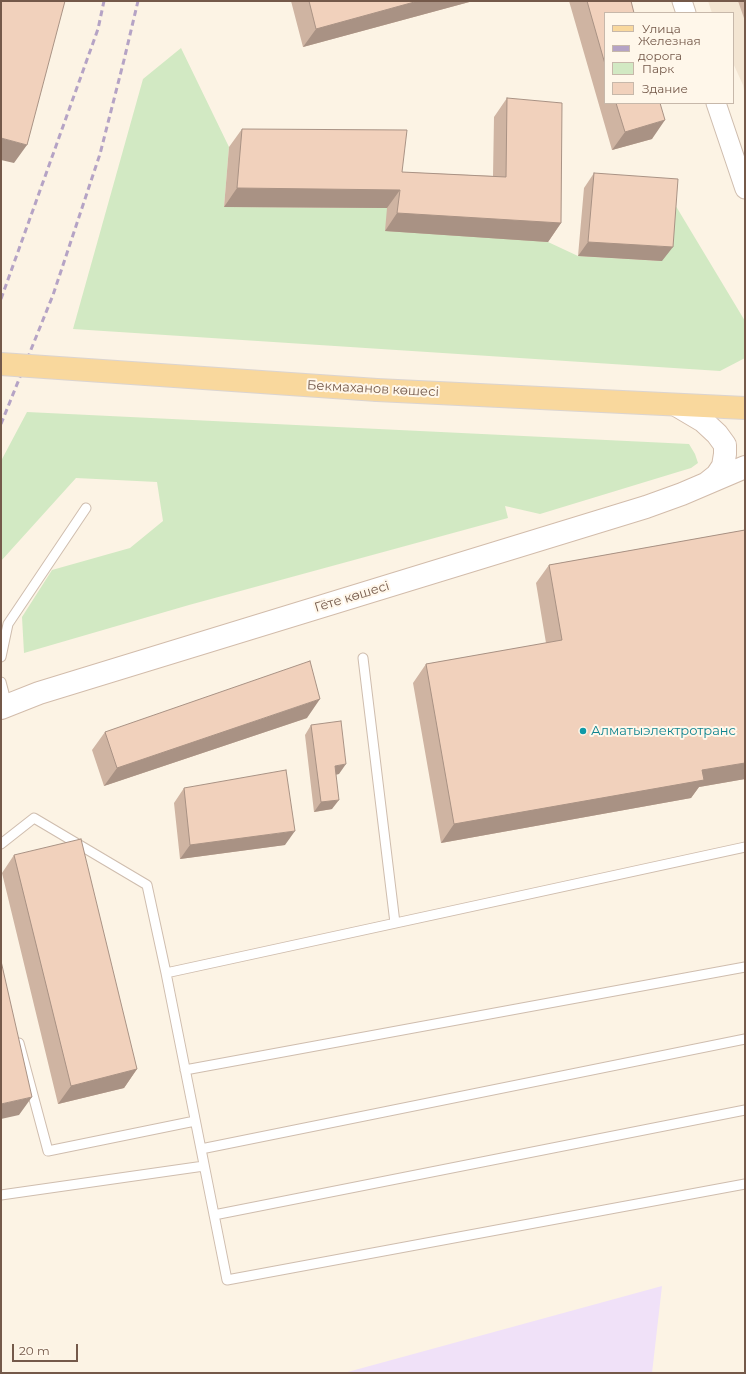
<!DOCTYPE html>
<html>
<head>
<meta charset="utf-8">
<style>
	body { margin:0 }
	#map { position:relative; width:746px; height:1374px; overflow:hidden; background:#fcf3e4; font-family:Montserrat,sans-serif }
	canvas { display:block }
	.frame { position:absolute; inset:0; border:2px solid #74594a; pointer-events:none }
	.legend { position:absolute; left:604px; top:12px; width:130px; height:92px; box-sizing:border-box; background:#fff7ea; border:1px solid #c7b8aa; margin:0; padding:5px 7px; list-style:none; font-size:12px; color:#74594a }
	.legend li { display:flex; align-items:center; gap:8px; height:20px }
	.legend b { width:20px; border:1px solid #c7b8aa }
	.scale { position:absolute; left:12px; top:1344px; width:66px; height:18px; box-sizing:border-box; border:2px solid #74594a; border-top:0; padding-left:5px; font-size:12px; line-height:14px; white-space:nowrap; color:#74594a; -webkit-text-stroke:3px #fff7ea; paint-order:stroke }
</style>
</head>
<body>
<div id="map">
<canvas width="746" height="1374"></canvas>
<div class="frame"></div>
<ul class="legend">
<li><b style="height:5px;background:#f9d89d"></b>Улица</li>
<li><b style="height:5px;background:#b5a3c5"></b>Железная дорога</li>
<li><b style="height:11px;background:#d2e9c3"></b>Парк</li>
<li><b style="height:11px;background:#f1d1bc"></b>Здание</li>
</ul>
<div class="scale">20 m</div>
</div>
<script>
const ctx = document.querySelector('canvas').getContext('2d');
ctx.lineJoin = 'round';
function paint(path, color) { ctx.fillStyle = color; ctx.fill(path, 'evenodd'); }
const shape = rows => new Path2D(rows.map(r => 'M' + r).join(''));
function stroke(path, color, width, dash) { ctx.strokeStyle = color; ctx.lineWidth = width; ctx.lineCap = dash ? 'butt' : 'round'; ctx.setLineDash(dash || []); ctx.stroke(path); }
function drawText(font, color, halo, rows, align = 'center') {
  ctx.font = font + ' Montserrat,sans-serif'; ctx.lineWidth = 4; ctx.setLineDash([]); ctx.textBaseline = 'middle'; ctx.strokeStyle = halo; ctx.fillStyle = color; for (const [text, x, y, turn = 0] of rows) {
    ctx.save(); ctx.translate(x, y); ctx.rotate((+turn || 0) * Math.PI / 180); ctx.textAlign = isNaN(turn) ? turn : align; if (halo) ctx.strokeText(text, 0, 0); ctx.fillText(text, 0, 0); ctx.restore();
  }
}
paint(shape([
	[708,1,745,1,745,96,743,85,733,63,733,13,712,13]
]), '#f3e5d2');
paint(shape([
	[662,1286,652,1373,344,1373]
]), '#f0e1f8');
paint(shape([
	[181,48,229,147,224,207,387,208,548,242,578,256,662,261,668,193,745,321,745,358,720,371,73,329,143,79],
	[27,412,689,444,695,454,698,463,691,468,540,514,505,506,508,518,189,605,24,653,22,617,52,570,130,548,163,521,157,482,76,478,1,561,1,461]
]), '#d2e9c3');
const lane = shape([
	[1,657,8,624,86,508],
	[363,658,395,923],
	[1,682,7,705],
	[1,844,34,818,147,885,166,973],
	[745,847,166,973,227,1280,745,1184],
	[19,1043,48,1151,195,1121],
	[185,1070,745,967],
	[201,1149,745,1039],
	[1,1195,204,1166],
	[214,1215,745,1110]
]);
const street = shape([
	[682,1,686,13],
	[716,103,745,189]
]);
const secondary = shape([
	[676,405,703,421,717,434,725,445,725,454,723,466,717,475,707,483],
	[1,708,39,693,646,507,682,494,745,467]
]);
const primary = shape([
	[377,390,745,408]
]);
stroke(lane, '#cfbdae', 11);
stroke(street, '#cfbdae', 21);
stroke(secondary, '#d2bcab', 24);
stroke(primary, '#dbd4d0', 24);
stroke(lane, '#fff', 9);
stroke(street, '#fff', 19);
stroke(secondary, '#fff', 22);
stroke(primary, '#f9d89d', 22);
stroke(shape([
	[1,299,98,29,104,1],
	[1,424,53,295,100,154,124,60,138,1]
]), '#b5a3c5', 3, [6, 4]);
const primaryBridge = shape([
	[1,364,377,390]
]);
stroke(primaryBridge, '#dbd4d0', 24, []);
stroke(primaryBridge, '#f9d89d', 22);
paint(shape([
	[291,1,473,1,303,47],
	[569,1,631,1,605,13,605,103,660,103,652,139,612,150],
	[738,1,745,1,745,21],
	[507,98,561,223,548,242,385,231,387,208,224,207,229,147,242,129,402,172,493,176,494,117],
	[594,173,662,261,578,256,584,188],
	[745,530,745,779,699,787,691,798,441,843,413,683,426,664,546,643,536,583,549,565],
	[307,718,104,786,92,750,105,732],
	[311,725,339,774,336,775,332,809,314,812,305,735],
	[184,788,285,845,180,859,174,803],
	[14,855,137,1069,124,1088,58,1104,2,873]
]), '#cfb4a2');
paint(shape([
	[418,1,473,1,303,47,316,29],
	[665,120,652,139,612,150,625,132],
	[1,138,27,145,14,163,1,160],
	[237,188,400,190,387,208,224,207],
	[397,213,561,223,548,242,385,231],
	[588,242,673,247,662,261,578,256],
	[320,699,307,718,104,786,117,768],
	[745,763,745,779,699,787,691,798,441,843,454,824,702,770],
	[346,764,339,774,328,775,335,766],
	[339,800,332,809,314,812,321,802],
	[295,831,285,845,180,859,190,845],
	[137,1069,124,1088,58,1104,71,1086],
	[32,1097,19,1115,1,1119,1,1104]
]), '#a99284');
const building = shape([
	[1,1,65,1,27,145,1,138,1,1],
	[309,1,418,1,316,29,309,1],
	[587,1,631,1,634,13,605,13,605,64,587,1],
	[507,98,562,103,561,223,397,213,400,190,237,188,242,129,407,130,402,172,506,177,507,98],
	[616,103,660,103,665,120,625,132,616,103],
	[594,173,678,179,673,247,588,242,594,173],
	[745,530,745,763,702,770,704,780,454,824,426,664,562,640,549,565,745,530],
	[310,661,320,699,117,768,105,732,310,661],
	[341,721,346,764,335,766,339,800,321,802,311,725,341,721],
	[286,770,295,831,190,845,184,788,286,770],
	[81,839,137,1069,71,1086,14,855,81,839],
	[1,961,32,1097,1,1104,1,961]
]);
paint(building, '#f1d1bc');
stroke(building, '#a99284', 1);
for (const [x, y, r, color] of [
	[583,731,4,"#0f9aa8"]
]) { const dot = new Path2D(); dot.arc(x, y, r, 0, 2 * Math.PI); ctx.fillStyle = color; ctx.fill(dot); stroke(dot, '#fff7ea', 1.5); }
drawText('13px', '#74594a', '#fff7ea', [
	["Бекмаханов көшесі",373,389,3],
	["Гёте көшесі",352,597,-17]
]);
drawText('13px', '#0d838f', '#fff7ea', [
	["Алматыэлектротранс",591,731]
], 'left');
</script>
</body>
</html>
